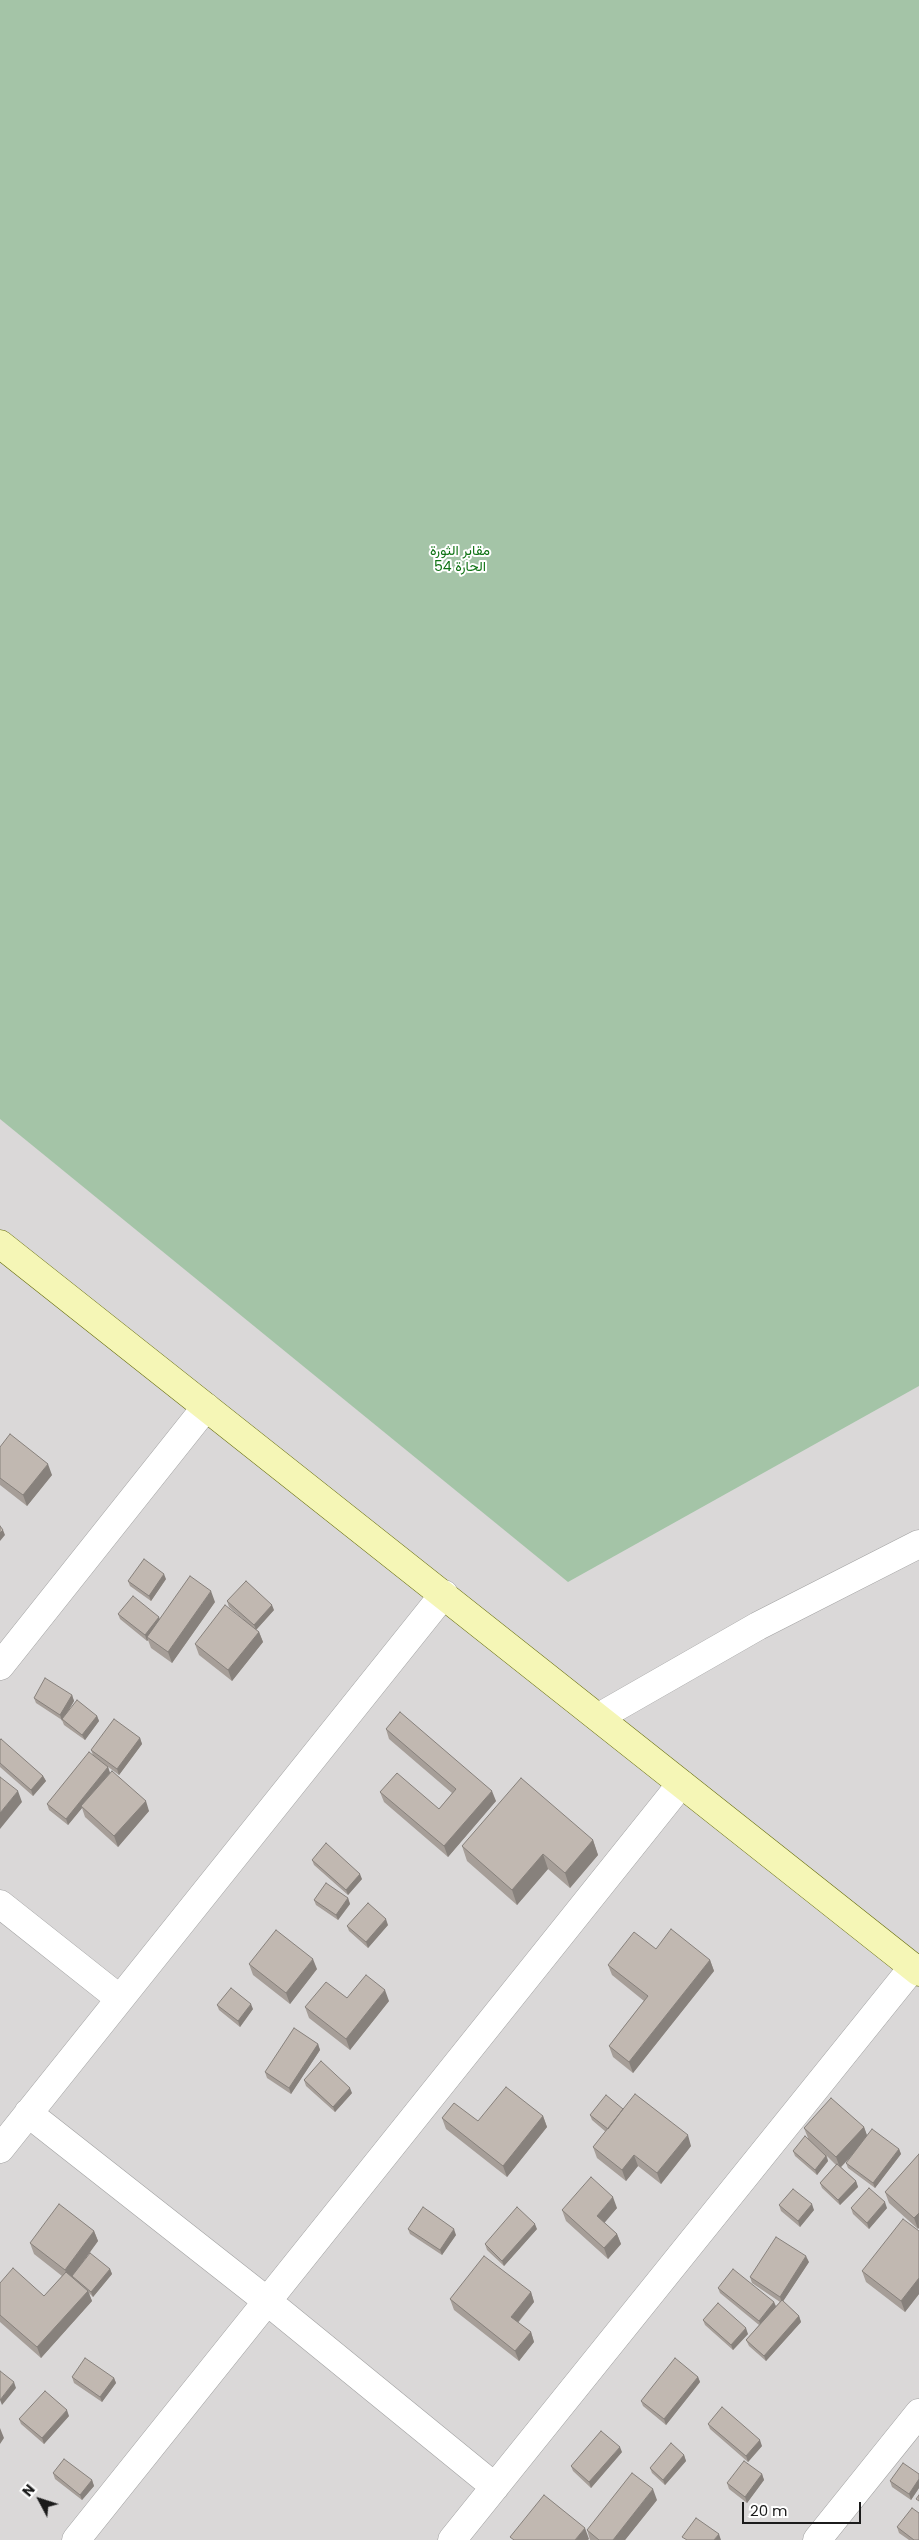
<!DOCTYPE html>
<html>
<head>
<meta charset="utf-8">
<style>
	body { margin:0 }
	#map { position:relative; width:919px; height:2540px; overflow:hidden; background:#ede8e1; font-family:Poppins,sans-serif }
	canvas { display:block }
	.north { position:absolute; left:15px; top:2475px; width:50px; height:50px; -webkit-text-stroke:4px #fff; paint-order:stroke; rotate:310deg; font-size:14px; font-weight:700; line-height:20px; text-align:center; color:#1b1b1b }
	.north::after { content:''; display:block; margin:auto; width:18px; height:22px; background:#1b1b1b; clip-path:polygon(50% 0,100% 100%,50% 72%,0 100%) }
	.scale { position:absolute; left:742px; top:2502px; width:119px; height:22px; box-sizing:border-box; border:2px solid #1b1b1b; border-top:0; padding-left:6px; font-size:15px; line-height:18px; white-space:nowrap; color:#1b1b1b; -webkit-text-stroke:4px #fff; paint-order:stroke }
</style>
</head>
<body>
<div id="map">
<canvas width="919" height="2540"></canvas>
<div class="north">N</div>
<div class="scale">20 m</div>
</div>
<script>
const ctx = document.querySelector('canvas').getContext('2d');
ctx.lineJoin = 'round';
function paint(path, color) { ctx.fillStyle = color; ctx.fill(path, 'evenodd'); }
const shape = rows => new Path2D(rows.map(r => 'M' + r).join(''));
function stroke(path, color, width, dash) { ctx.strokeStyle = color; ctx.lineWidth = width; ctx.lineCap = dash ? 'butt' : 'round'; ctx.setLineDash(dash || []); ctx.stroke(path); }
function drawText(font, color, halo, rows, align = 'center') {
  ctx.font = font + ' Poppins,Vazirmatn,sans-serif'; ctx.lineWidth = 4; ctx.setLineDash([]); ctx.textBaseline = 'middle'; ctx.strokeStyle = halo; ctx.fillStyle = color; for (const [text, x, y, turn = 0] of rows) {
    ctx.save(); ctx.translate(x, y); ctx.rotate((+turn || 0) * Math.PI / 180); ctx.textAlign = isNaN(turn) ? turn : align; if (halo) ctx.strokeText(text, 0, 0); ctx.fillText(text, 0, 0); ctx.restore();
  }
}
paint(shape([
	[0,0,919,0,919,2540,0,2540]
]), '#dad8d8');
paint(shape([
	[0,0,919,0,919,1386,568,1582,0,1119]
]), '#a4c4a7');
const street = shape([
	[0,1666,206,1407],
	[599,1717,758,1626,919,1544],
	[0,1904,120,1999],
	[28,2113,267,2301,495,2487],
	[0,2149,444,1594],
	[76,2540,681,1784],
	[452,2540,913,1967],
	[817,2540,919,2413]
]);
const secondary = shape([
	[0,1244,919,1972]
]);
stroke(street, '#a2a2a2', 29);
stroke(secondary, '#646b0a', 29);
stroke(street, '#fff', 28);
stroke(secondary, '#f5f6b6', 28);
paint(shape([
	[0,1447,52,1475,27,1506,0,1485],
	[166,1579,151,1601,130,1586,128,1581],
	[227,1601,274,1610,256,1630,259,1632,263,1642,232,1681,199,1655,195,1644,243,1619,229,1607],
	[215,1602,172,1663,151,1648,148,1640,147,1641,120,1619,118,1614,160,1619],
	[72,1695,74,1701,68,1712,97,1716,99,1721,85,1740,64,1725,62,1720,36,1703,34,1698],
	[386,1729,496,1801,448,1857,384,1802,380,1792,439,1809,452,1793,389,1739],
	[140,1738,142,1744,119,1775,107,1766,108,1767,110,1773,149,1811,118,1847,85,1817,82,1808,68,1825,49,1810,47,1804,93,1755,91,1750],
	[0,1740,43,1776,46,1781,33,1796,0,1767],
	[593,1840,598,1855,570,1888,548,1869,517,1905,467,1861,462,1846],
	[312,1860,362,1879,348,1895,314,1865],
	[348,1898,350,1904,338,1920,316,1905,314,1900],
	[388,1925,368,1948,349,1931,347,1926],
	[656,1949,710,1960,714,1971,633,2073,613,2057,609,2046,644,2001,612,1975,608,1965],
	[249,1964,317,1969,290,2004,253,1975],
	[347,1998,389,2001,350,2050,309,2018,305,2007],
	[217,2005,253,2009,240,2027,219,2010],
	[318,2044,320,2050,291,2094,267,2078,265,2072],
	[304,2080,352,2093,335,2112,306,2086],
	[623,2109,691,2146,661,2184,638,2166,626,2181,597,2158,593,2147,606,2132,592,2120,590,2115],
	[543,2116,547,2127,507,2177,446,2129,442,2118,478,2121],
	[864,2127,867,2136,899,2149,901,2154,875,2188,848,2168,846,2163,853,2154,841,2167,856,2181,858,2187,840,2205,822,2188,820,2183,836,2165,827,2156,828,2161,817,2175,795,2156,793,2151,808,2138,804,2128],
	[919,2154,918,2229,889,2203,885,2192],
	[779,2205,814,2210,800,2227,781,2211],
	[617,2208,604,2222,617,2234,621,2244,608,2259,566,2221,562,2210],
	[851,2208,887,2208,869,2229,853,2214],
	[408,2229,456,2235,442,2255,410,2234],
	[537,2229,504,2266,487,2250,485,2244],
	[94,2231,98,2241,77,2270,110,2269,112,2274,93,2297,89,2293,92,2301,41,2358,0,2322,0,2283,44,2296,62,2276,34,2254,30,2243],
	[919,2231,919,2294,905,2312,866,2282,862,2271],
	[809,2262,783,2301,799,2316,801,2322,766,2361,749,2346,746,2340,759,2325,720,2293,718,2288,774,2302,776,2306,780,2302,752,2283,750,2277],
	[531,2292,534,2302,518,2323,531,2332,534,2342,519,2361,454,2310,450,2299],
	[703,2320,748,2334,733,2350,705,2325],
	[72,2377,114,2378,116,2383,102,2402,74,2383],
	[698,2377,700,2382,666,2425,643,2406,641,2401],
	[69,2416,44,2444,21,2424,19,2419],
	[708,2424,762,2446,748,2462,710,2429],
	[622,2452,591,2488,573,2471,571,2466],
	[684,2455,686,2461,665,2485,652,2473,650,2468],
	[53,2473,92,2480,94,2486,82,2500,55,2479],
	[762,2474,764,2480,747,2503,729,2489,727,2483],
	[919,2474,919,2488,911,2500,892,2487,890,2481],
	[657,2500,625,2540,590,2540,587,2530],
	[897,2527,919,2540,909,2540,899,2533]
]), '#a69e98');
paint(shape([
	[48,1464,52,1475,27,1506,23,1495],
	[3,1530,5,1535,0,1541,0,1533],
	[164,1574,166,1579,151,1601,149,1596],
	[211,1591,215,1602,172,1663,168,1652],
	[272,1605,274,1610,256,1630,254,1625],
	[159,1617,161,1623,147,1637,148,1640,147,1641,145,1635],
	[259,1632,263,1642,232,1681,228,1670],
	[72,1695,74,1701,62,1721,60,1715],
	[97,1716,99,1721,85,1740,82,1735],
	[140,1738,142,1744,119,1775,117,1769],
	[108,1767,110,1773,81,1806,82,1808,68,1825,66,1819],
	[43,1776,46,1781,33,1796,31,1790],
	[18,1791,22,1802,0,1829,0,1813],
	[492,1791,496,1801,448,1857,444,1846],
	[146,1801,149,1811,118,1847,114,1836],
	[593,1840,598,1855,570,1888,565,1873],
	[543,1854,548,1869,517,1905,512,1890],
	[360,1874,362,1879,348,1895,346,1890],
	[348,1898,350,1904,338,1920,336,1915],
	[386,1919,388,1925,368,1948,366,1942],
	[313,1959,317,1969,290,2004,286,1993],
	[710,1960,714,1971,633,2073,629,2062],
	[385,1990,389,2001,350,2050,346,2039],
	[251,2004,253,2009,240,2027,238,2021],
	[318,2044,320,2050,291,2094,289,2088],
	[350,2088,352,2093,335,2112,333,2107],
	[543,2116,547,2127,507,2177,503,2166],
	[864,2127,868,2138,840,2168,836,2157],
	[688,2135,691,2146,661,2184,657,2173],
	[899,2149,901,2154,875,2188,873,2183],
	[634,2155,638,2166,626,2181,622,2170],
	[826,2156,828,2161,817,2175,815,2170],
	[856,2181,858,2187,840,2205,838,2200],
	[613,2197,617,2208,601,2227,597,2216],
	[885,2202,887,2208,869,2229,867,2223],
	[812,2204,814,2210,800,2227,798,2221],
	[919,2213,919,2228,918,2229,914,2218],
	[535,2224,537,2229,504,2266,502,2261],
	[454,2229,456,2235,442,2255,440,2250],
	[94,2231,98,2241,69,2281,65,2270],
	[617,2234,621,2244,608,2259,604,2248],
	[806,2256,809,2262,782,2303,780,2297],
	[110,2269,112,2274,93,2297,91,2292],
	[919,2278,919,2294,905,2312,901,2301],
	[88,2291,92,2301,41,2358,37,2347],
	[531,2292,534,2302,514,2327,511,2317],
	[774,2302,776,2307,761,2327,759,2321],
	[799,2316,801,2322,766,2361,764,2356],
	[746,2328,748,2334,733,2350,731,2345],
	[531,2332,534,2342,519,2361,515,2351],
	[698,2377,700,2382,666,2425,664,2419],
	[114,2378,116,2383,102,2402,100,2397],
	[14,2382,16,2388,2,2405,0,2400],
	[67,2410,69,2416,44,2444,42,2438],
	[0,2428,4,2438,0,2444],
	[760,2440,762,2446,748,2462,746,2456],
	[620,2447,622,2452,591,2488,589,2482],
	[684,2455,686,2461,665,2485,663,2480],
	[762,2474,764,2480,747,2503,745,2497],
	[919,2479,919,2488,911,2500,909,2494],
	[92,2480,94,2486,82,2500,80,2495],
	[653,2489,657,2500,625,2540,613,2540],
	[585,2528,589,2539,588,2540,575,2540],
	[719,2534,721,2540,714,2540]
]), '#87817c');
const building = shape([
	[10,1434,48,1464,23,1495,0,1478,0,1447,10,1434],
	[0,1526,3,1530,0,1533,0,1526],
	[144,1559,164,1574,149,1596,128,1581,144,1559],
	[190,1576,211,1591,168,1652,147,1637,190,1576],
	[246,1581,272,1605,254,1625,227,1601,246,1581],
	[133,1596,159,1617,145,1635,118,1614,133,1596],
	[225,1605,259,1632,228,1670,195,1644,225,1605],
	[45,1678,72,1695,60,1715,34,1698,45,1678],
	[77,1700,97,1716,82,1735,62,1719,77,1700],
	[400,1712,492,1791,444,1846,380,1792,397,1773,439,1809,456,1789,386,1729,400,1712],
	[114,1719,140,1738,117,1769,91,1750,114,1719],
	[1,1739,43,1776,31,1790,0,1763,0,1740,1,1739],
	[89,1752,108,1767,66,1819,47,1804,89,1752],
	[112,1771,146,1801,114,1836,81,1806,112,1771],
	[0,1777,18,1791,0,1813,0,1777],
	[521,1778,593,1840,565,1873,543,1854,512,1890,462,1846,521,1778],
	[326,1843,360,1874,346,1890,312,1860,326,1843],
	[326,1883,348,1898,336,1915,314,1900,326,1883],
	[368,1903,386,1919,366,1942,347,1926,368,1903],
	[671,1929,710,1960,629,2062,609,2046,648,1996,608,1965,634,1932,656,1949,671,1929],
	[276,1930,313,1959,286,1993,249,1964,276,1930],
	[366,1975,385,1990,346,2039,305,2007,326,1982,347,1998,366,1975],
	[231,1988,251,2004,238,2021,217,2005,231,1988],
	[294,2028,318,2044,289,2088,265,2072,294,2028],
	[321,2061,350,2088,333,2107,304,2080,321,2061],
	[506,2087,543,2116,503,2166,442,2118,454,2103,478,2121,506,2087],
	[635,2094,688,2135,657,2173,634,2155,622,2170,593,2147,635,2094],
	[606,2095,623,2109,608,2129,590,2115,606,2095],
	[831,2098,864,2127,836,2157,804,2128,831,2098],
	[872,2129,899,2149,873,2183,846,2163,872,2129],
	[805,2136,826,2156,815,2170,793,2151,805,2136],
	[919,2154,919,2213,914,2218,885,2192,919,2154],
	[837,2164,856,2181,838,2200,820,2183,837,2164],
	[591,2177,613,2197,597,2216,617,2234,604,2248,562,2210,591,2177],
	[869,2188,885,2202,867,2223,851,2208,869,2188],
	[793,2189,812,2204,798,2221,779,2205,793,2189],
	[59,2204,94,2231,65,2270,30,2243,59,2204],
	[423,2207,454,2229,440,2250,408,2229,423,2207],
	[517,2207,535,2224,502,2261,485,2244,517,2207],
	[903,2219,919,2231,919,2278,901,2301,862,2271,903,2219],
	[776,2237,806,2256,780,2297,750,2277,776,2237],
	[90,2253,110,2269,91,2292,72,2276,90,2253],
	[484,2256,531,2292,511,2317,531,2332,515,2351,450,2299,484,2256],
	[13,2268,44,2296,66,2272,88,2291,37,2347,0,2315,0,2283,13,2268],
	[733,2269,774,2302,759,2321,718,2288,733,2269],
	[782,2300,799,2316,764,2356,746,2340,782,2300],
	[718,2303,746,2328,731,2345,703,2320,718,2303],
	[85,2358,114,2378,100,2397,72,2377,85,2358],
	[675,2358,698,2377,664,2419,641,2401,675,2358],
	[0,2371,14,2382,0,2400,0,2371],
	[45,2391,67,2410,42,2438,19,2419,45,2391],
	[722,2407,760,2440,746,2456,708,2424,722,2407],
	[601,2431,620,2447,589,2482,571,2466,601,2431],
	[671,2443,684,2455,663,2480,650,2468,671,2443],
	[64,2459,92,2480,80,2495,53,2473,64,2459],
	[744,2461,762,2474,745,2497,727,2483,744,2461],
	[903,2463,919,2474,919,2479,909,2494,890,2481,903,2463],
	[632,2473,653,2489,613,2540,599,2540,587,2530,632,2473],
	[544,2495,585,2528,575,2540,514,2540,510,2537,544,2495],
	[919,2495,919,2501,916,2499,919,2495],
	[912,2508,919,2513,919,2540,914,2540,897,2527,912,2508],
	[696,2518,719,2534,714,2540,687,2540,682,2537,696,2518]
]);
paint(building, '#c1b8b1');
stroke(building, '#87817c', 1);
drawText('14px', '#107315', '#fff', [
	["مقابر الثورة",460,551],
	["الحارة 54",460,567]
]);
</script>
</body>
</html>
